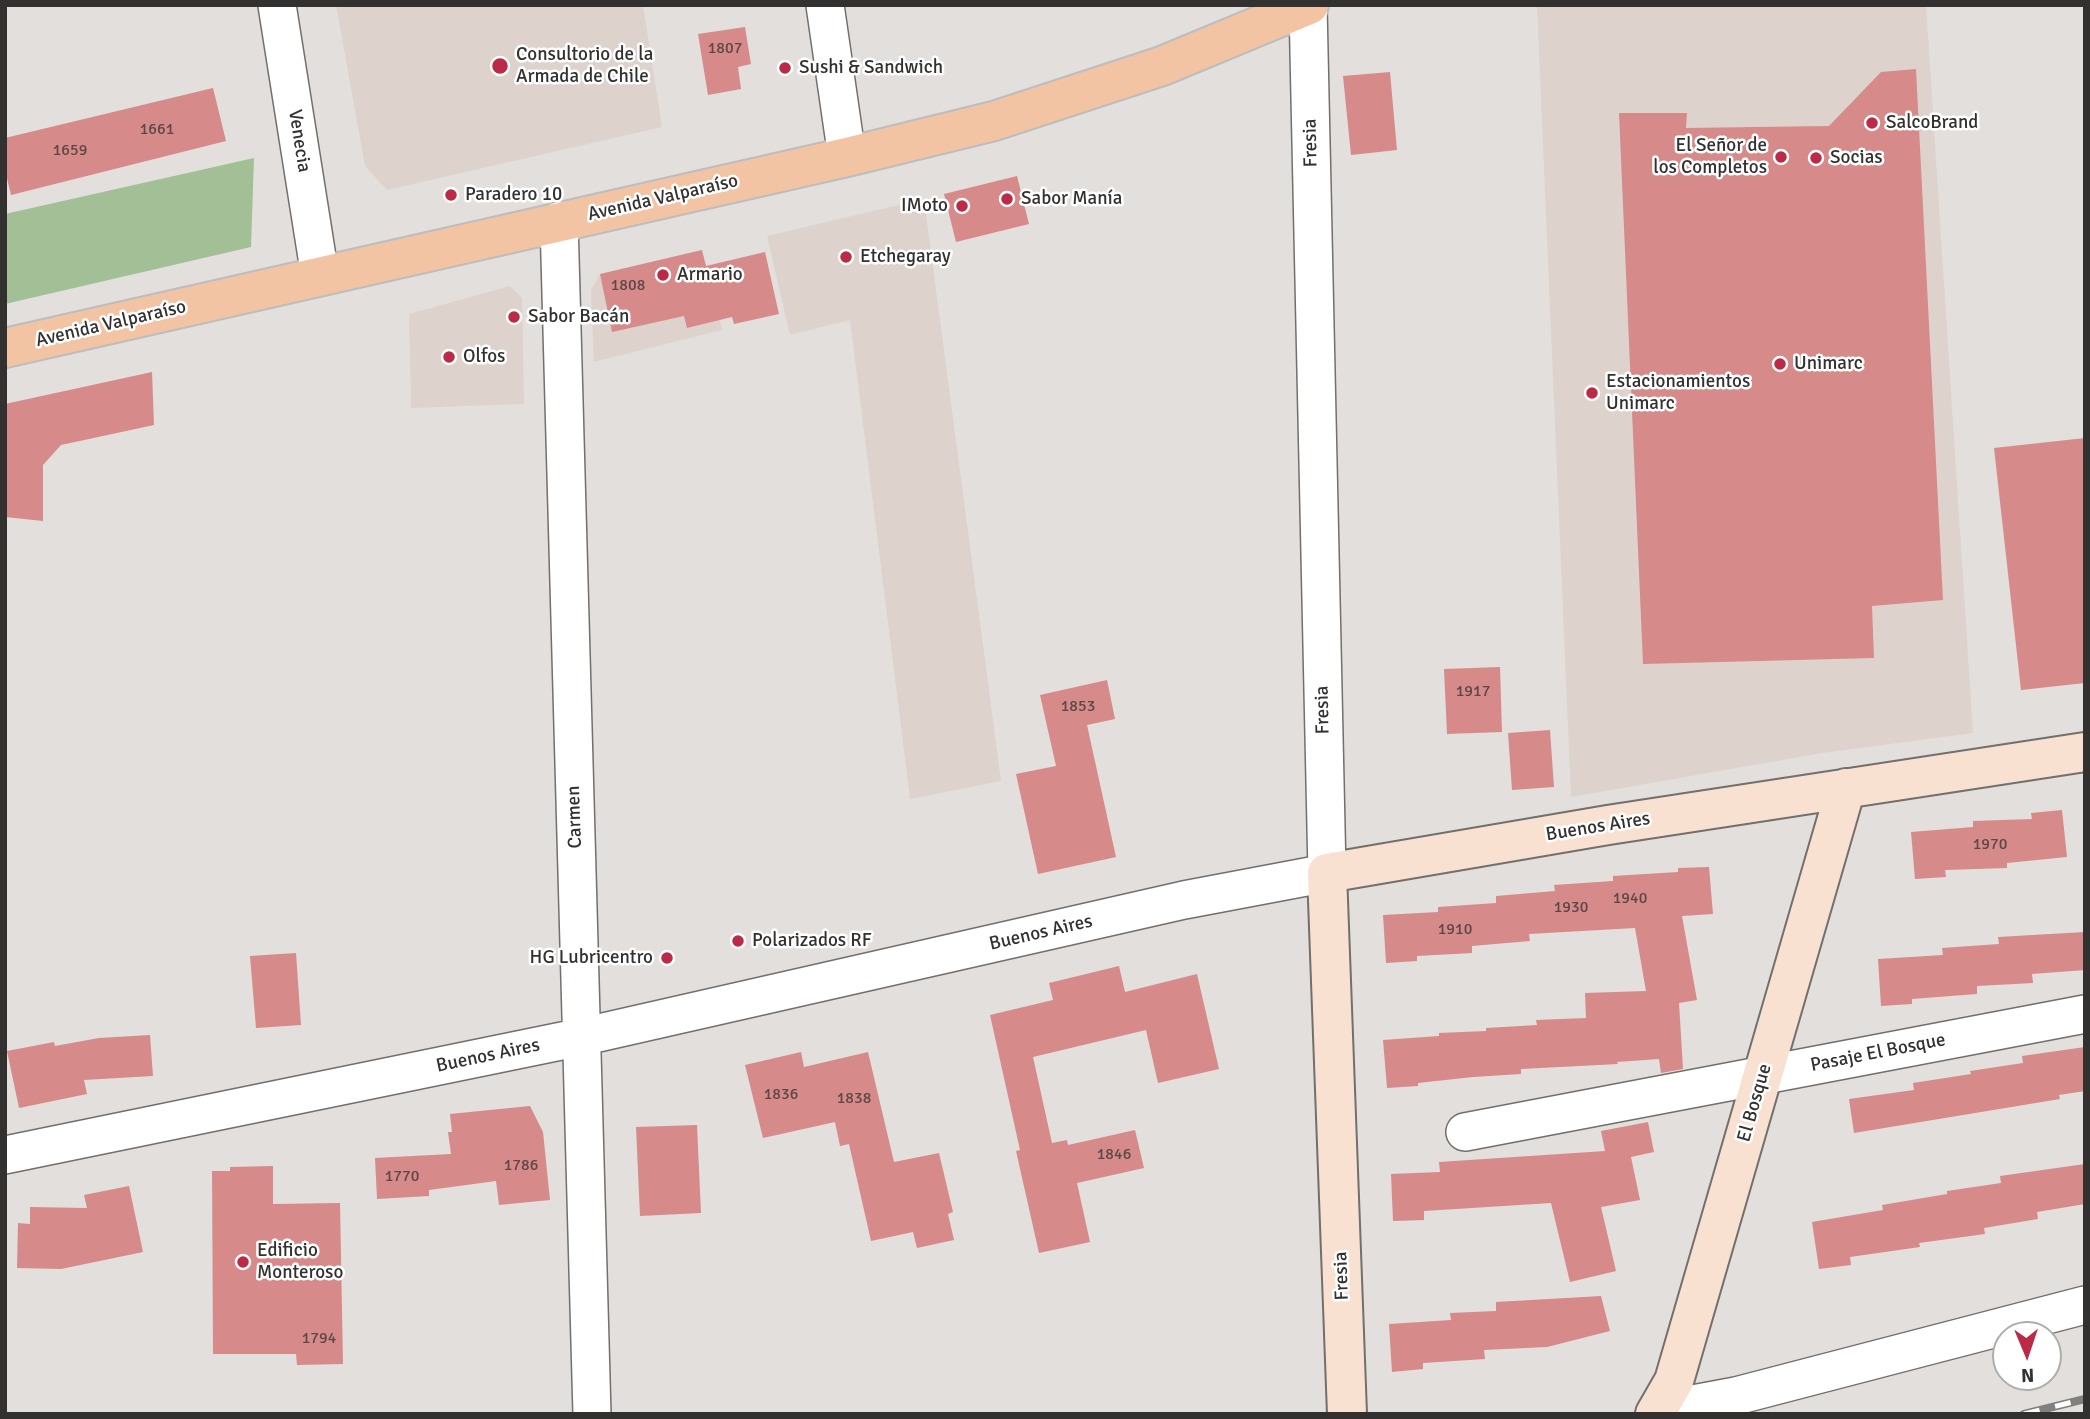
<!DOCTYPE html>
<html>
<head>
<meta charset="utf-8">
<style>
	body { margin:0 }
	#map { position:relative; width:2090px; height:1419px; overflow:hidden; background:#e2dfdd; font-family:Signika,sans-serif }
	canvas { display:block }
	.frame { position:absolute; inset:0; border:7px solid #323130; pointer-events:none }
	.north { position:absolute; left:1992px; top:1321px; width:70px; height:70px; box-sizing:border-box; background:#fff; border:2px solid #adadac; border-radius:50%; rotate:178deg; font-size:19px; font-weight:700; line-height:28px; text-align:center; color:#323130 }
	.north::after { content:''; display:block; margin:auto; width:24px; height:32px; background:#bb2a46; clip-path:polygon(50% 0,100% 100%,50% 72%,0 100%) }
</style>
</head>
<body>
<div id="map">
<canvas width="2090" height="1419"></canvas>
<div class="frame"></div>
<div class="north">N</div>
</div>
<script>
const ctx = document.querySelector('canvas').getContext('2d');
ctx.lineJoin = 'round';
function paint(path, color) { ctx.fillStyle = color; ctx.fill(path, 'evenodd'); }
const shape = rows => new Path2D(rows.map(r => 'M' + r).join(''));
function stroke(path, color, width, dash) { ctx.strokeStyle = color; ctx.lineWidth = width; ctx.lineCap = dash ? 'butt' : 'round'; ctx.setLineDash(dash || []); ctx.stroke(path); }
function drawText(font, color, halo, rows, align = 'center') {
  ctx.font = font + ' Signika,sans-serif'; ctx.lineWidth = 5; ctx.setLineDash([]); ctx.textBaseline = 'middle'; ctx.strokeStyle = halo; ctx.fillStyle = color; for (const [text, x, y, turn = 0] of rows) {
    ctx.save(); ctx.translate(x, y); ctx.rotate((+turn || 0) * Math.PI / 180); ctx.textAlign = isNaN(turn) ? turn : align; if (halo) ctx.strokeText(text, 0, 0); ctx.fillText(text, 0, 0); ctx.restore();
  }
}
paint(shape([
	[336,5,643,5,662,127,387,190,365,166],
	[1537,5,1926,5,1973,733,1822,753,1571,797],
	[924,199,1001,781,910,799,850,320,790,335,767,236],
	[702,250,722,330,594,362,591,290,600,274],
	[510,286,522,298,524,404,411,408,409,314]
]), '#ddd3cc');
paint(shape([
	[254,158,251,247,5,304,5,214]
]), '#a3bf96');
paint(shape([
	[745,27,751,64,738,67,741,89,708,95,698,34],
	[1916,69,1943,600,1872,606,1874,658,1643,664,1619,113,1687,113,1686,128,1829,126,1881,72],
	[1390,72,1397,150,1351,155,1343,76],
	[213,88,226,141,11,195,5,170,5,138],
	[1017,176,1029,224,956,242,944,194],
	[702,250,706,266,765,252,779,314,734,324,732,317,687,328,684,316,612,332,600,274],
	[152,372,154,425,61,445,43,465,43,521,5,517,5,404],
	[2085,438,2085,683,2021,690,1994,448],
	[1500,667,1502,732,1447,734,1444,669],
	[1107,680,1115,719,1087,725,1116,857,1038,874,1016,774,1056,766,1040,695],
	[1550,730,1554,787,1512,790,1508,733],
	[2062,810,2067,857,2007,863,2007,868,1945,870,1946,877,1915,879,1911,832,1973,827,1973,821,2032,819,2031,813],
	[1709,867,1713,914,1682,916,1697,1000,1679,1003,1683,1069,1661,1073,1659,1059,1617,1062,1618,1064,1521,1069,1521,1074,1473,1077,1418,1083,1418,1086,1387,1088,1383,1040,1439,1036,1439,1033,1486,1031,1486,1028,1537,1025,1536,1020,1586,1018,1585,993,1646,991,1635,928,1529,934,1530,941,1472,946,1472,953,1417,956,1417,961,1386,963,1383,915,1438,912,1438,907,1496,903,1496,896,1555,891,1554,885,1613,881,1613,876,1678,872,1678,868],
	[2085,932,2085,970,2032,974,2033,983,1977,986,1977,994,1912,999,1912,1004,1881,1006,1878,959,1943,955,1942,948,1999,944,1998,937],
	[296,953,301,1025,256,1028,250,956],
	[1119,966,1125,992,1197,974,1219,1069,1158,1083,1146,1030,1033,1057,1052,1143,1067,1140,1068,1145,1135,1130,1144,1168,1077,1183,1090,1242,1039,1253,1016,1151,1020,1150,990,1015,1053,1000,1049,983],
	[150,1035,153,1076,84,1080,87,1094,19,1108,7,1051,54,1042,55,1046,99,1038],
	[2085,1047,2085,1091,2059,1095,2060,1099,1854,1133,1849,1099,1914,1090,1913,1083,1971,1074,1970,1071,2023,1063,2022,1056],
	[801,1052,804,1067,868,1052,894,1162,939,1153,953,1212,948,1214,954,1240,917,1248,913,1232,871,1241,849,1144,840,1146,835,1122,763,1138,745,1065],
	[530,1106,543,1132,550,1200,499,1205,496,1181,429,1190,429,1196,377,1199,375,1158,451,1154,448,1132,452,1132,450,1114],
	[1648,1122,1654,1152,1631,1157,1640,1200,1601,1207,1616,1271,1570,1282,1551,1203,1424,1211,1424,1220,1393,1221,1391,1174,1440,1172,1439,1162,1605,1151,1601,1131],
	[697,1125,701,1213,640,1216,636,1127],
	[2085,1164,2085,1204,2037,1212,2038,1219,1984,1228,1985,1234,1919,1243,1920,1247,1850,1257,1851,1265,1819,1269,1812,1222,1883,1210,1882,1205,1947,1194,1947,1191,2001,1183,2000,1176],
	[273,1166,273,1204,340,1203,343,1364,297,1365,296,1354,213,1354,212,1171,230,1171,230,1167],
	[129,1186,143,1252,61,1269,17,1268,18,1223,30,1224,30,1207,87,1208,84,1195],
	[1601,1296,1610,1331,1547,1347,1484,1350,1485,1359,1423,1363,1423,1369,1392,1372,1389,1324,1451,1320,1450,1313,1496,1311,1496,1302]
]), '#d68a89');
const street = shape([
	[277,5,320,276],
	[825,5,847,157],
	[559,221,592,1414],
	[1465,1132,2085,1014],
	[5,1155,581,1037,1184,900,1327,873,1308,6],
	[1665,1414,1693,1404,1736,1396,2085,1305]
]);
const secondary = shape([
	[1347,1414,1327,873,1608,825,2085,752],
	[1655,1414,1674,1381,1846,788]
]);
const primary = shape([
	[5,348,847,157,994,121,1162,66,1309,5]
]);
stroke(street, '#726f6d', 40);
stroke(secondary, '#726f6d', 42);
stroke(primary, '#bdbdbd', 42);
stroke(street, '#fff', 37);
stroke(secondary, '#f9e1d1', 38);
stroke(primary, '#f3c4a4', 38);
const rail = shape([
	[2024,1414,2085,1399]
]);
stroke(rail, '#81807e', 8);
stroke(rail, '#fff', 5, [16]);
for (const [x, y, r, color] of [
	[500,66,9,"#bb2a46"],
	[785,68,7,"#bb2a46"],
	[1872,123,7,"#bb2a46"],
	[1781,157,7,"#bb2a46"],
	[1816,158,7,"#bb2a46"],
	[451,195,7,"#bb2a46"],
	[1007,199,7,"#bb2a46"],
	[962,206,7,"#bb2a46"],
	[846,257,7,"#bb2a46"],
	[663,275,7,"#bb2a46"],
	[514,317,7,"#bb2a46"],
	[449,357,7,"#bb2a46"],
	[1780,364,7,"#bb2a46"],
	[1592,393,7,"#bb2a46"],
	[738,941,7,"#bb2a46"],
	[667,958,7,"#bb2a46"],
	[243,1262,7,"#bb2a46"]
]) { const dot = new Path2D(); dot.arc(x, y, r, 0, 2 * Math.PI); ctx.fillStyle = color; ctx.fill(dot); stroke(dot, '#fff', 2.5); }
drawText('16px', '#5b4746', null, [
	["1807",725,49],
	["1661",157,130],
	["1659",70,151],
	["1808",628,286],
	["1917",1473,692],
	["1853",1078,707],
	["1970",1990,845],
	["1940",1630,899],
	["1930",1571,908],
	["1910",1455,930],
	["1836",781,1095],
	["1838",854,1099],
	["1846",1114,1155],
	["1786",521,1166],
	["1770",402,1177],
	["1794",319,1339]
]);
drawText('19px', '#323130', '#fff', [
	["Consultorio de la",516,55],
	["Armada de Chile",516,77],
	["Sushi & Sandwich",799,68],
	["SalcoBrand",1886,123],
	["El Señor de",1767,146,"right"],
	["los Completos",1767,168,"right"],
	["Socias",1830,158],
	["Paradero 10",465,195],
	["Sabor Manía",1021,199],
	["IMoto",948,206,"right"],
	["Etchegaray",860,257],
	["Armario",677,275],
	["Sabor Bacán",528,317],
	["Olfos",463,357],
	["Unimarc",1794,364],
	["Estacionamientos",1606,382],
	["Unimarc",1606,404],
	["Polarizados RF",752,941],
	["HG Lubricentro",653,958,"right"],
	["Edificio",257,1251],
	["Monteroso",257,1273]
], 'left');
drawText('19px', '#323130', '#fff', [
	["Venecia",299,141,81],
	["Fresia",1311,143,-91],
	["Avenida Valparaíso",663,198,-13],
	["Avenida Valparaíso",111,324,-13],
	["Fresia",1323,710,-91],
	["Carmen",575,817,-92],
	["Buenos Aires",1598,827,-9],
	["Buenos Aires",1041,933,-13],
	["Pasaje El Bosque",1878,1053,-11],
	["Buenos Aires",488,1056,-12],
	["El Bosque",1755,1103,-74],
	["Fresia",1342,1276,-92]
]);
</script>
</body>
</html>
